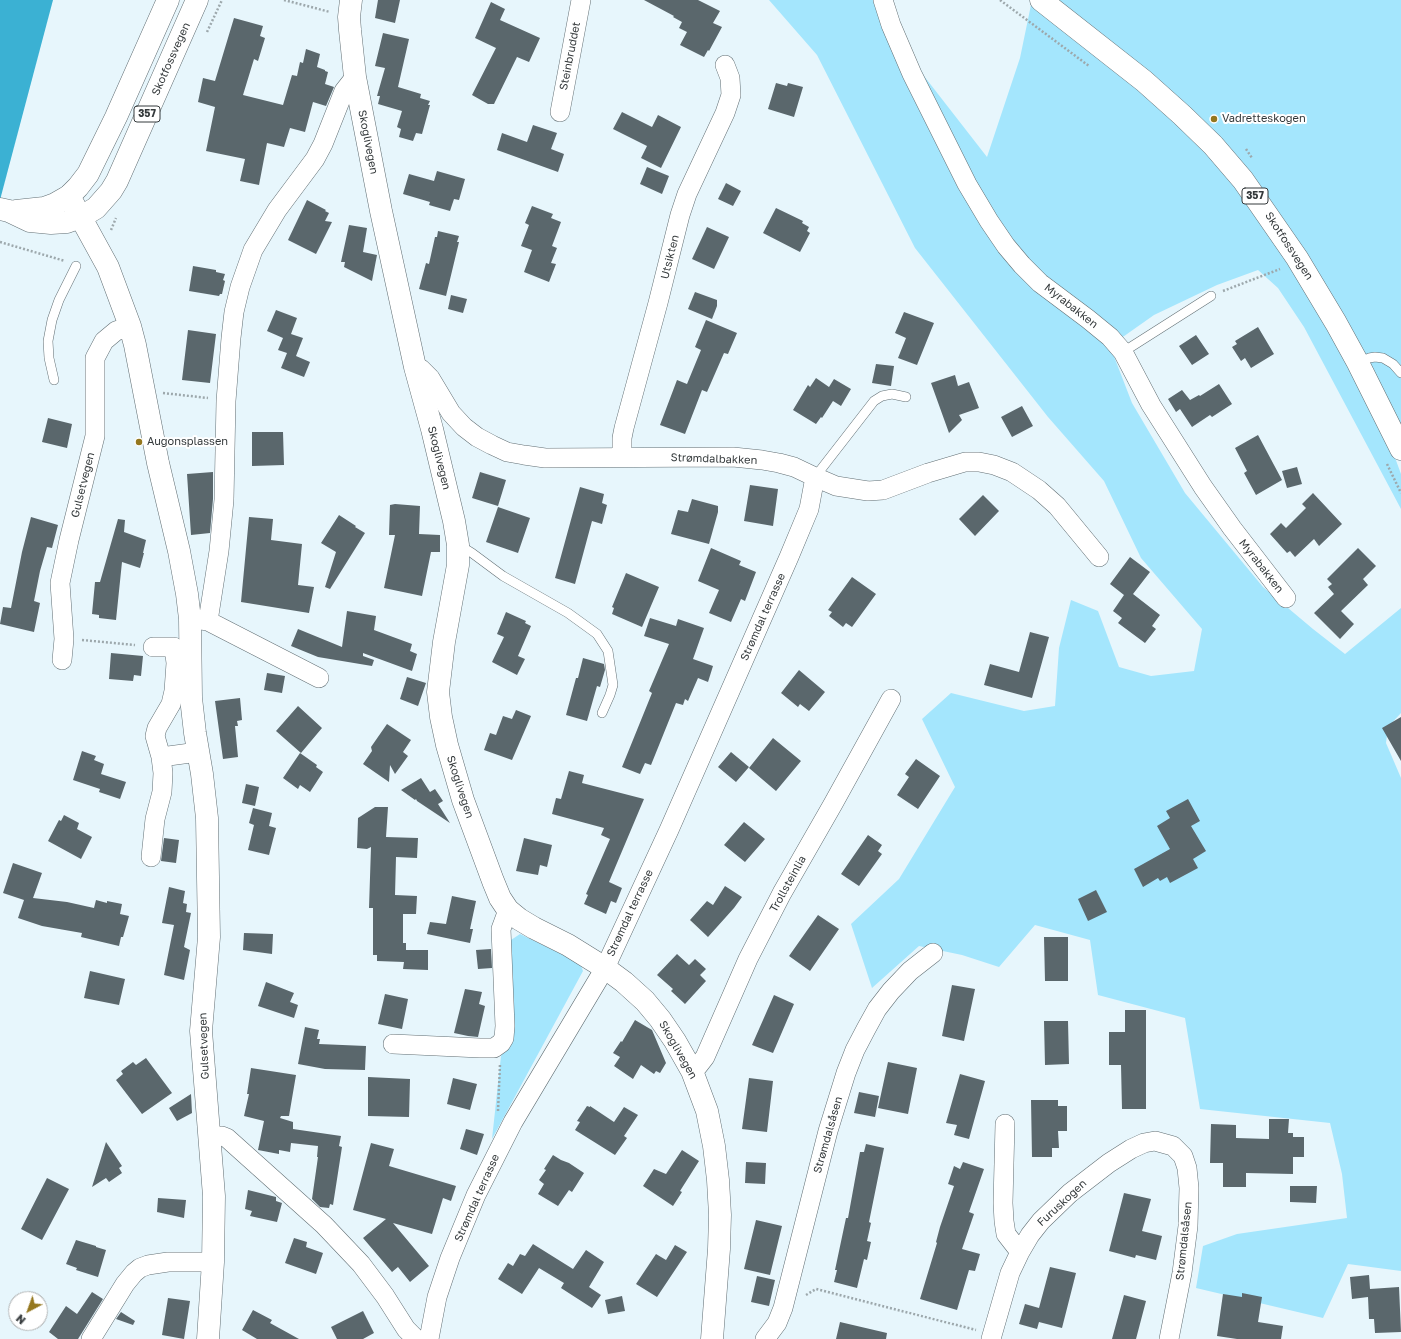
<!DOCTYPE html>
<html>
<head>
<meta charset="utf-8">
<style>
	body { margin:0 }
	#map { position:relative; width:1401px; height:1339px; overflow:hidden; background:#e7f6fc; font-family:"Golos Text",sans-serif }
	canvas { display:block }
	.north { position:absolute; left:8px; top:1291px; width:40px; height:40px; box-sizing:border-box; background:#fff; border:1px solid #aeb0b1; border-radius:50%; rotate:221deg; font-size:11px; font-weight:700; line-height:16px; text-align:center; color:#353a3c }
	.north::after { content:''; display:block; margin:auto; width:14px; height:18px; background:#94771e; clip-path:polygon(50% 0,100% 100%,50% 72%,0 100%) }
</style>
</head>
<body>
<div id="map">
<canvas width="1401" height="1339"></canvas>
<div class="north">N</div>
</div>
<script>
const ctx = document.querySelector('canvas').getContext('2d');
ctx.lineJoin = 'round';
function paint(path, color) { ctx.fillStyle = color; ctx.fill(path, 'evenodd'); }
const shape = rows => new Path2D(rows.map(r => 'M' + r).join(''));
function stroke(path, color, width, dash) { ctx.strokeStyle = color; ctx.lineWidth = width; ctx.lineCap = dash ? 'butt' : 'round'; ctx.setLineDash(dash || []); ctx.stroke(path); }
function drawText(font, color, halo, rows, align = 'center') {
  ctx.font = font + ' "Golos Text",sans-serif'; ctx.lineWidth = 4; ctx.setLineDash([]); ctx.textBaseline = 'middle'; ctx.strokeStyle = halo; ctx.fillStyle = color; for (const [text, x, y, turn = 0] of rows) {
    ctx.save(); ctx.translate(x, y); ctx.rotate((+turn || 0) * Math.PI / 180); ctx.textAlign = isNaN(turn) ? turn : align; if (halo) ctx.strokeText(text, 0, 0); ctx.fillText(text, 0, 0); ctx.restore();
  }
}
paint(shape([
	[769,0,885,0,924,76,987,157,1020,58,1032,0,1401,0,1401,437,1390,444,1401,474,1401,509,1304,327,1278,288,1258,270,1217,285,1154,315,1110,346,1132,403,1185,493,1263,587,1313,629,1345,654,1401,608,1401,713,1388,727,1386,743,1401,778,1401,1271,1348,1264,1323,1318,1196,1288,1203,1246,1237,1234,1347,1218,1342,1174,1330,1123,1200,1109,1185,1018,1098,995,1090,940,1035,925,999,967,962,955,919,946,872,988,851,924,899,879,955,787,922,719,951,693,1024,711,1055,706,1059,648,1071,600,1098,611,1119,667,1151,676,1194,671,1202,629,1141,558,1104,481,1048,417,915,248,817,55],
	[520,934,580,963,583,971,492,1139,501,1056,512,1038,509,971,511,940]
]), '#a4e6fd');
paint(shape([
	[0,0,53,0,0,200]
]), '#3bb1d3');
paint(shape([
	[378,0,400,0,395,23,375,18],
	[644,0,698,0,720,11,713,23,722,27,709,51,708,50,704,57,680,45,687,32,679,28,682,22,673,17,674,16],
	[491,2,505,9,500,20,540,38,529,62,517,57,494,104,488,104,472,95,496,48,475,38],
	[234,18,263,26,260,36,265,38,258,61,254,59,243,95,283,105,292,75,297,76,300,62,303,63,306,49,320,54,317,67,325,70,325,71,328,72,325,84,334,87,326,106,313,102,305,132,290,128,284,147,267,143,259,185,240,181,245,159,206,151,215,107,198,102,203,78,215,81],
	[383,33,409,39,398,87,421,94,420,98,430,101,428,105,430,105,422,134,416,133,413,141,399,137,401,129,397,127,402,111,378,104,380,96,377,96,385,68,375,66],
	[776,83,787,86,788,83,803,87,794,117,768,109],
	[622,112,652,127,658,115,681,127,661,168,641,158,647,146,613,129],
	[533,125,557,133,551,149,564,154,558,172,497,150,502,133,527,142],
	[647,167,669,176,662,194,640,184],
	[437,171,465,179,459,200,454,199,450,211,429,205,430,202,403,194,409,174,434,181],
	[726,183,741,191,733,206,718,199],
	[307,200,326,210,325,211,329,213,325,221,332,222,316,254,288,240],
	[532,206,553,214,551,218,561,222,552,246,557,248,551,263,556,264,549,282,524,272,532,250,521,246,529,225,525,223],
	[776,208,803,221,802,223,809,227,807,231,810,233,800,252,763,233],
	[349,225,367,228,363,252,377,255,372,281,344,267,345,262,341,262],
	[707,227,729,237,714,269,692,259],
	[438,231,459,236,457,242,459,242,446,296,419,289,426,263,429,264,435,237,437,237],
	[193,266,216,270,216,272,225,274,223,280,225,281,222,294,220,294,219,296,189,291],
	[695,292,717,300,717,306,712,319,688,309],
	[451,295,467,299,463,313,448,309],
	[276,310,297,318,291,334,303,338,296,356,310,362,304,377,281,368,287,353,278,350,283,338,267,331],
	[904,312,934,323,917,365,898,358,906,338,895,333],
	[706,320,737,333,728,354,724,353,707,392,702,390,685,434,660,425,677,380,687,384,701,350,695,347],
	[1258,327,1274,354,1251,368,1245,358,1241,361,1232,347,1237,344,1235,341],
	[188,330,216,334,210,383,182,380],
	[1196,335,1209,354,1192,365,1179,346],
	[876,364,894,366,891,386,872,383],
	[955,375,958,386,969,382,979,408,959,415,962,420,949,433,931,383],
	[816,378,829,387,834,379,851,389,841,406,833,401,822,418,821,417,816,424,793,410,808,385,810,387],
	[1219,384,1232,404,1212,417,1210,415,1192,427,1180,409,1176,412,1168,399,1182,390,1190,400,1199,395,1200,396],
	[1022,406,1033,426,1012,437,1001,417],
	[48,418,72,424,67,448,42,442],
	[252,432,283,432,284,465,252,466],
	[1258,435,1282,480,1256,495,1244,473,1247,471,1235,448],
	[1297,467,1302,484,1287,488,1282,471],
	[213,472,213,499,210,533,191,535,187,474],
	[480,472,506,480,498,506,472,498],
	[750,485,778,489,773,526,744,521],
	[580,487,604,494,602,503,607,505,602,524,592,521,575,584,555,578],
	[1313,493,1342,524,1319,546,1314,539,1295,557,1290,551,1287,553,1270,534,1281,523,1286,528,1306,508,1302,504],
	[983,495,999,511,975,536,959,519],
	[692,499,718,506,718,512,709,544,671,534,678,510,688,512],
	[395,504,420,506,419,534,440,535,440,552,431,552,422,596,384,588,395,535,389,535,390,505],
	[498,507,530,518,518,553,486,542],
	[339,515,356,526,355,527,365,533,330,589,325,587,336,552,321,543],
	[31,517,58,525,52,548,47,547,40,571,34,601,40,603,34,632,0,624,3,607,11,608,22,552],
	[249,517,273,519,271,540,302,544,298,585,314,587,309,613,241,602],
	[118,519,125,520,124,532,146,540,143,553,144,553,140,568,122,562,116,620,99,618,99,615,92,614,95,582,100,582],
	[711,548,741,561,739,565,756,572,745,601,741,599,731,622,709,613,719,590,698,581],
	[1358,548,1376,566,1363,579,1368,585,1341,611,1354,624,1340,639,1314,613,1334,594,1328,587,1332,584,1327,579],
	[1130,557,1150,572,1133,594,1160,615,1152,626,1156,629,1145,643,1118,623,1122,618,1113,611,1124,595,1110,584],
	[626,573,659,587,642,627,612,614,614,608,612,607],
	[852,577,876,594,852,627,846,623,843,627,829,616,832,612,828,610],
	[347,611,376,616,374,630,412,644,410,651,417,654,412,671,363,653,363,656,374,660,372,666,318,657,291,646,298,629,342,647],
	[506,612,526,621,525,623,531,626,518,656,525,659,517,675,492,662,504,637,497,634],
	[650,618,676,626,678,619,704,628,693,659,713,666,708,682,698,678,688,701,685,699,683,705,676,703,651,765,645,763,640,774,622,767,652,693,649,691,669,644,644,636],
	[1030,632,1049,637,1032,698,984,685,990,664,1019,672],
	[111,653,143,656,141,676,134,675,133,681,109,679],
	[583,658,604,664,605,670,600,687,597,686,587,721,566,715,576,678,578,678],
	[799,670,825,692,809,711,800,704,798,707,781,693],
	[267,673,285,676,282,693,264,690],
	[407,677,426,683,418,706,400,699],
	[240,698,242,720,237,721,238,726,235,726,238,757,223,759,215,701],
	[298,706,322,728,301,753,276,731],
	[516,710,531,716,512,760,484,750,490,733,496,735,503,716,512,719],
	[1401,717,1401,761,1382,728],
	[387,724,411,740,403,752,408,756,395,774,390,765,389,782,363,764,372,751,371,747],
	[773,738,801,761,776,791,749,768],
	[82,751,96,756,94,760,104,764,101,774,126,782,120,799,99,792,100,789,73,780],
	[731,752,749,767,736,782,718,767],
	[300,753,317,765,316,767,323,772,310,792,300,785,298,789,283,778],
	[916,759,940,776,918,809,897,795,909,777,905,774],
	[569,771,584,775,582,783,644,799,609,882,622,888,616,903,611,901,606,914,584,904,588,895,586,894,610,839,601,835,604,828,552,814,556,798,561,799],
	[421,778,430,792,435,789,443,801,438,804,450,823,417,801,416,799,415,800,401,790],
	[246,784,259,787,255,806,242,803],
	[1188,799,1200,821,1191,826,1206,851,1193,859,1198,868,1170,883,1167,877,1160,881,1158,878,1143,887,1134,869,1170,849,1157,826,1170,818,1166,811],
	[375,807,388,807,386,837,418,838,417,858,396,857,395,895,417,896,416,914,403,914,403,943,406,943,406,950,428,950,428,970,403,969,404,962,377,961,377,955,373,955,373,908,369,908,371,847,367,849,357,848,358,818],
	[253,808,272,813,269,826,276,828,269,855,248,850,254,825,249,823],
	[64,815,79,823,77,829,92,837,81,859,48,841,59,820,61,821],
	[744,822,765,839,745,862,724,845],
	[868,835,882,845,878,851,882,854,859,886,841,874],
	[164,838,179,840,176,863,161,861],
	[524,838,552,845,547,867,540,865,538,875,516,871],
	[13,863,42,873,33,898,67,902,94,908,96,900,107,903,107,901,122,904,120,914,129,916,123,937,121,937,119,946,81,937,82,933,42,926,18,918,24,900,3,893],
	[725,886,742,897,734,908,708,937,690,920,707,901,713,905],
	[169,887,185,891,183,903,187,904,186,912,191,913,184,947,190,950,184,980,164,975,174,925,162,923],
	[1096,890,1107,912,1088,921,1078,899],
	[452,896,476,901,470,929,473,929,470,943,427,934,430,922,446,924],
	[818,915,839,929,810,971,789,956],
	[244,933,273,934,272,954,243,950],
	[1044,937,1068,937,1068,981,1045,981],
	[491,949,492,968,478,969,476,950],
	[677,954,689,965,695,959,706,969,700,975,706,981,685,1004,671,991,673,989,657,975],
	[90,971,125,979,119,1005,84,998],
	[266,982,294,993,290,1002,298,1005,294,1018,258,1006],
	[952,985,975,989,964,1041,942,1036],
	[465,989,482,992,479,1004,485,1006,478,1037,468,1036,454,1033],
	[385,994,408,999,402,1029,378,1024],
	[774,995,794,1004,773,1053,752,1045],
	[1125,1010,1146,1010,1146,1109,1122,1109,1121,1065,1109,1065,1109,1032,1125,1032],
	[635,1020,652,1030,666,1063,660,1073,656,1071,654,1074,641,1065,633,1079,614,1066,620,1057,613,1053,621,1041,622,1042],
	[1044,1021,1068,1021,1069,1064,1045,1065],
	[305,1027,319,1030,317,1039,320,1039,319,1044,366,1046,365,1070,325,1069,298,1064],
	[146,1058,172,1093,142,1114,116,1080,123,1074,121,1071,133,1062,136,1065],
	[888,1062,917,1068,908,1114,878,1108],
	[251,1068,296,1075,289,1116,281,1116,280,1118,293,1122,293,1129,341,1136,339,1146,342,1147,333,1205,330,1204,329,1208,320,1207,312,1199,318,1157,317,1157,318,1146,291,1143,290,1152,279,1150,279,1154,258,1150,264,1121,244,1116,249,1094,247,1094],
	[960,1074,985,1081,969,1139,954,1135,957,1125,946,1123],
	[368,1077,410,1079,409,1117,368,1116],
	[453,1078,477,1084,470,1110,447,1104],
	[749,1078,773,1081,767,1132,742,1129],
	[859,1092,879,1096,875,1117,854,1113],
	[191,1094,192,1113,177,1121,169,1108],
	[1031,1100,1058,1100,1058,1106,1067,1106,1067,1131,1058,1131,1059,1148,1052,1148,1052,1157,1032,1157],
	[587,1106,590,1107,590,1106,614,1122,624,1107,638,1115,624,1136,627,1138,615,1155,575,1130,580,1122,577,1121],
	[1269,1119,1289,1119,1288,1133,1293,1133,1293,1137,1304,1137,1304,1157,1293,1157,1293,1174,1246,1173,1246,1187,1223,1187,1223,1163,1210,1163,1211,1124,1236,1125,1236,1138,1269,1139],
	[466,1129,484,1134,477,1155,460,1149],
	[106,1142,122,1166,119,1168,122,1173,109,1182,106,1178,92,1187],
	[371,1143,394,1149,389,1166,456,1186,451,1201,443,1198,432,1234,393,1223,429,1266,410,1282,398,1267,392,1272,363,1238,386,1219,353,1210],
	[866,1144,884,1148,869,1222,871,1223,867,1241,871,1242,867,1260,864,1259,857,1288,834,1282,837,1270,835,1270,846,1218,848,1218,860,1152,864,1152],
	[682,1150,699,1161,680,1191,682,1192,673,1206,643,1186,654,1169,666,1174],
	[553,1155,561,1160,569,1163,584,1173,572,1192,569,1190,558,1206,538,1194,544,1184,539,1180,546,1170,544,1169],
	[746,1162,766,1163,765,1184,745,1183],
	[963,1162,984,1169,969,1212,974,1214,962,1249,980,1254,975,1271,969,1270,957,1310,920,1299,937,1243,936,1242,940,1227,954,1186,948,1184,954,1166,960,1169],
	[47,1178,69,1189,42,1240,21,1229],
	[1290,1186,1317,1186,1316,1203,1290,1202],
	[248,1190,276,1197,276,1201,282,1203,277,1222,250,1216,252,1211,245,1209],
	[1124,1193,1151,1199,1142,1231,1162,1236,1156,1260,1136,1255,1135,1258,1109,1251],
	[158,1198,186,1200,184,1218,157,1212],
	[756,1220,782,1226,770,1275,744,1269],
	[294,1238,307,1242,306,1247,323,1253,316,1274,285,1263],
	[76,1240,96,1246,96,1247,106,1250,98,1277,76,1270,77,1268,66,1264],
	[533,1244,573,1269,586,1250,604,1262,589,1287,601,1295,592,1308,561,1288,564,1283,539,1268,522,1294,498,1279,508,1263,513,1266,520,1254,525,1256],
	[675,1245,687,1252,657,1297,636,1284,656,1254,666,1260],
	[1050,1267,1076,1273,1062,1328,1039,1322,1037,1329,1019,1324,1025,1304,1039,1308],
	[1369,1275,1370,1289,1399,1287,1401,1332,1375,1333,1374,1319,1369,1319,1368,1297,1352,1299,1350,1277],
	[757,1276,775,1280,769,1306,751,1302],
	[92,1292,103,1299,78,1339,58,1339,49,1332,66,1306,77,1314],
	[1242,1293,1262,1297,1258,1322,1283,1326,1281,1339,1237,1339,1217,1336,1223,1294,1242,1297],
	[1124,1295,1146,1301,1136,1339,1112,1339],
	[622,1296,625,1311,608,1314,605,1300],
	[168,1298,190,1301,184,1339,162,1335],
	[253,1310,272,1320,270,1323,299,1339,257,1339,242,1330],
	[363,1311,374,1333,363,1339,337,1339,331,1327],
	[121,1312,135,1321,133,1325,116,1319],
	[840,1322,887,1333,886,1339,836,1339]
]), '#5a676c');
const lane = shape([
	[1123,352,1211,296],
	[1358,363,1369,358,1375,357,1383,358,1393,364,1401,373],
	[54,380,49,358,48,341,52,320,59,300,76,266],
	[815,477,874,401,882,396,892,394,906,397],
	[459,545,472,553,503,576,568,613,597,634,608,651,613,685,610,695,602,713]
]);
const street = shape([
	[883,0,891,25,912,74,967,184,989,221,1006,246,1022,265,1040,283,1088,319,1110,337,1123,352,1151,405,1203,487,1232,528,1286,598],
	[560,112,581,0],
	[415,367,421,369,430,378,451,413,464,427,477,437,492,445,507,452,524,455,545,458,733,457,762,460,779,463,794,467,815,477,836,486,868,491,883,490,928,473,965,462,979,462,994,465,1012,472,1039,490,1057,506,1099,557],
	[622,457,622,438,624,428,658,303,680,215,687,194,725,113,731,95,730,78,725,65],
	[195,619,208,621,319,678],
	[208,621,219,551,224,500,226,401,231,338,234,312,240,287,253,250,277,210,315,159,323,144,344,91,355,77],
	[153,647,174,647,176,663,174,691,171,704,157,728,155,736,161,757],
	[62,660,64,639,60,583,69,540,95,436,95,358,104,341,116,331,130,326],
	[151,857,155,819,162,792,163,773,161,757,198,752],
	[393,1044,480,1048,494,1048,501,1043,504,1038,505,1026,501,929,508,910],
	[692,1071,698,1066,705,1057,748,959,782,893,833,804,891,699],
	[1005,1124,1003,1203,1004,1221,1006,1234,1020,1252],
	[209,1137,222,1136,227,1138,324,1225,361,1264,385,1296,406,1329,416,1339],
	[91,1339,125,1284,134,1273,140,1268,148,1265,168,1262,213,1262],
	[429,1339,437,1297,450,1258,476,1195,513,1122,605,968,669,830,789,557,809,509,815,477],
	[765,1339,777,1323,783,1308,828,1131,846,1073,855,1050,866,1029,877,1009,891,991,910,971,933,953],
	[991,1339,1010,1273,1020,1252,1030,1235,1041,1221,1070,1193,1109,1163,1131,1149,1144,1143,1155,1141,1173,1146,1183,1156,1187,1168,1189,1188,1188,1226,1182,1273,1169,1339]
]);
const secondary = shape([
	[351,0,349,17,350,30,355,77,381,211,415,367,432,429,454,521,458,545,458,565,444,642,438,692,441,717,447,745,463,800,493,881,500,898,508,910,519,919,534,928,568,945,605,968,624,982,645,1001,660,1019,675,1041,692,1071,707,1111,714,1146,718,1180,720,1215,719,1249,712,1339],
	[69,196,108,267,130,326,135,345,158,463,179,551,187,594,190,619,191,698,195,733,202,774,207,818,209,937,201,1031,214,1196,213,1262,208,1339]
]);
const primary = shape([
	[1041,0,1144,81,1182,115,1213,145,1243,180,1297,258,1336,323,1358,363,1401,449],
	[0,209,9,211,30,221,51,223,67,222,81,217,96,208,111,191,117,181,197,0],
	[16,211,44,208,55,204,69,196,78,187,88,174,116,117,168,0]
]);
stroke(lane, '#626f74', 10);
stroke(street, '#626f74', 20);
stroke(secondary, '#626f74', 23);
stroke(primary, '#626f74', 23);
stroke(shape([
	[284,0,330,12],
	[1000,0,1089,66],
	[207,32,222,0],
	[1246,149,1252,158],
	[111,230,116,218],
	[0,242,65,261],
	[1223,291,1280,269],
	[163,393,208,398],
	[1387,464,1401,493],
	[82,640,135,645],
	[498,1111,500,1064],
	[806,1295,816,1289,976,1330]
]), '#9da8ac', 2.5, [2, 2]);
stroke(lane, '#fff', 9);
stroke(street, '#fff', 19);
stroke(secondary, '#fff', 22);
stroke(primary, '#fff', 22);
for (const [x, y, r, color] of [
	[1214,119,4,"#94771e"],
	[139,442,4,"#94771e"]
]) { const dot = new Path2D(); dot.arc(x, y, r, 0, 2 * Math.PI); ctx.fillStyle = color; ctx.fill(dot); stroke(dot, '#fff', 1.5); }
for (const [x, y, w] of [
	[147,114,26],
	[1255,196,26]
]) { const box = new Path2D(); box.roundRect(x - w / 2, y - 8, w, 16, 3); ctx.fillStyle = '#fff'; ctx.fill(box); stroke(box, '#353a3c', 1); }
drawText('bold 10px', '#353a3c', null, [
	["357",147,114],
	["357",1255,196]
]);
drawText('11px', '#353a3c', '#fff', [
	["Steinbruddet",570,56,-79],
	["Skotfossvegen",171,59,-66],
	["Skoglivegen",368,142,79],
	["Skotfossvegen",1289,246,57],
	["Utsikten",670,257,-76],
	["Myrabakken",1071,306,38],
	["Skoglivegen",439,458,76],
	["Strømdalbakken",714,459,2],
	["Gulsetvegen",83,485,-76],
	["Myrabakken",1261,566,52],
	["Strømdal terrasse",763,617,-66],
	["Skoglivegen",460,787,72],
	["Trollsteinlia",788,884,-61],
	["Strømdal terrasse",630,913,-65],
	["Gulsetvegen",204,1046,-92],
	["Skoglivegen",678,1050,60],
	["Strømdalsåsen",828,1135,-74],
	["Strømdal terrasse",477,1198,-66],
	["Furuskogen",1062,1203,-43],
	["Strømdalsåsen",1184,1241,-84]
]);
drawText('11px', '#353a3c', '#fff', [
	["Vadretteskogen",1222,119],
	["Augonsplassen",147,442]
], 'left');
</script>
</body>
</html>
